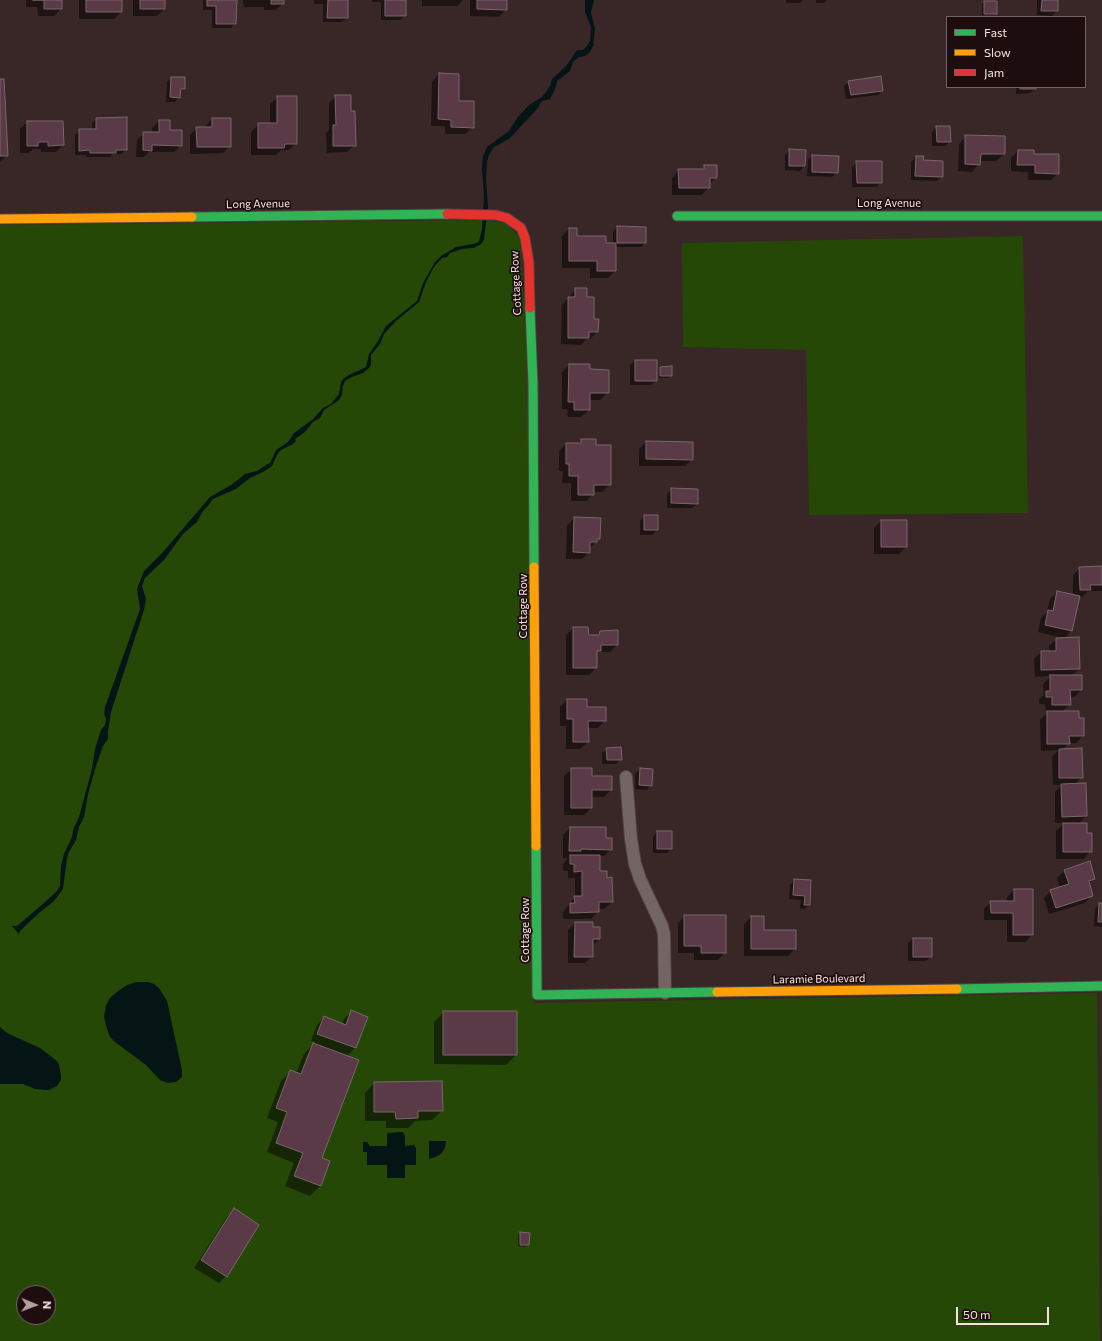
<!DOCTYPE html>
<html>
<head>
<meta charset="utf-8">
<style>
	body { margin:0 }
	#map { position:relative; width:1102px; height:1341px; overflow:hidden; background:#392627; font-family:Commissioner,sans-serif }
	canvas { display:block }
	.legend { position:absolute; left:946px; top:16px; width:140px; height:72px; box-sizing:border-box; background:#1d0d0e; border:1px solid #756162; margin:0; padding:5px 7px; list-style:none; font-size:12px; color:#f8e0e1 }
	.legend li { display:flex; align-items:center; gap:8px; height:20px }
	.legend b { width:20px; border:1px solid #756162 }
	.north { position:absolute; left:16px; top:1285px; width:40px; height:40px; box-sizing:border-box; background:#1d0d0e; border:1px solid #756162; border-radius:50%; rotate:91deg; font-size:11px; font-weight:700; line-height:16px; text-align:center; color:#f8e0e1 }
	.north::after { content:''; display:block; margin:auto; width:14px; height:18px; background:#b59fa0; clip-path:polygon(50% 0,100% 100%,50% 72%,0 100%) }
	.scale { position:absolute; left:956px; top:1307px; width:93px; height:18px; box-sizing:border-box; border:2px solid #f8e0e1; border-top:0; padding-left:5px; font-size:12px; line-height:14px; white-space:nowrap; color:#f8e0e1; -webkit-text-stroke:3px #1d0d0e; paint-order:stroke }
</style>
</head>
<body>
<div id="map">
<canvas width="1102" height="1341"></canvas>
<ul class="legend">
<li><b style="height:5px;background:#30b455"></b>Fast</li>
<li><b style="height:5px;background:#ff9f0a"></b>Slow</li>
<li><b style="height:5px;background:#e5322d"></b>Jam</li>
</ul>
<div class="north">N</div>
<div class="scale">50 m</div>
</div>
<script>
const ctx = document.querySelector('canvas').getContext('2d');
ctx.lineJoin = 'round';
function paint(path, color) { ctx.fillStyle = color; ctx.fill(path, 'evenodd'); }
const shape = rows => new Path2D(rows.map(r => 'M' + r).join(''));
function stroke(path, color, width, dash) { ctx.strokeStyle = color; ctx.lineWidth = width; ctx.lineCap = dash ? 'butt' : 'round'; ctx.setLineDash(dash || []); ctx.stroke(path); }
function drawText(font, color, halo, rows, align = 'center') {
  ctx.font = font + ' Commissioner,sans-serif'; ctx.lineWidth = 3.5; ctx.setLineDash([]); ctx.textBaseline = 'middle'; ctx.strokeStyle = halo; ctx.fillStyle = color; for (const [text, x, y, turn = 0] of rows) {
    ctx.save(); ctx.translate(x, y); ctx.rotate((+turn || 0) * Math.PI / 180); ctx.textAlign = isNaN(turn) ? turn : align; if (halo) ctx.strokeText(text, 0, 0); ctx.fillText(text, 0, 0); ctx.restore();
  }
}
paint(shape([
	[479,220,505,223,520,237,529,392,534,1003,1097,993,1100,1341,0,1341,0,225],
	[24,1293,48,1293,48,1317,24,1317],
	[1023,236,1028,513,809,515,806,350,683,347,682,243]
]), '#264806');
paint(shape([
	[585,0,594,0,591,13,595,29,593,46,590,52,585,56,579,57,573,62,570,71,557,81,556,87,550,99,542,101,537,109,510,138,493,148,489,155,487,162,486,180,488,206,484,240,481,244,474,248,462,249,450,253,447,257,442,258,434,267,426,282,419,302,396,321,384,334,380,344,371,355,371,365,369,368,363,373,352,377,345,381,343,386,342,395,339,400,324,410,320,418,313,422,305,432,295,439,296,441,293,444,281,450,277,455,272,466,263,472,250,478,236,489,213,499,208,506,203,511,197,522,183,534,164,560,145,578,142,586,146,599,144,610,111,712,108,731,108,739,103,746,96,766,88,794,84,817,79,827,76,840,69,852,67,858,63,889,54,901,39,913,20,931,19,934,12,926,17,926,45,902,57,891,60,886,61,866,64,854,72,837,73,830,79,817,92,769,95,749,101,730,105,725,106,719,104,714,105,707,140,609,137,589,144,571,163,552,210,497,231,485,245,474,257,471,266,465,270,463,276,450,288,442,294,433,313,419,323,408,331,404,339,394,341,382,344,378,349,375,366,367,369,354,378,341,386,326,417,301,423,283,435,262,441,256,456,247,473,244,477,243,479,241,482,229,484,196,482,168,483,156,487,147,509,131,518,117,529,105,542,97,546,92,550,86,552,79,566,66,577,50,583,50,587,46,590,41,591,27,585,12],
	[136,982,148,982,154,984,159,988,167,1001,182,1070,182,1077,176,1082,168,1083,160,1080,146,1065,115,1042,110,1037,107,1029,104,1017,106,1005,110,998,117,992,127,985],
	[0,1027,7,1033,40,1048,57,1061,59,1065,61,1076,61,1080,57,1086,49,1090,45,1090,35,1089,23,1084,0,1084],
	[403,1132,405,1136,405,1146,414,1145,416,1148,416,1165,405,1165,405,1178,387,1178,387,1165,367,1165,367,1152,363,1152,363,1142,367,1142,370,1146,387,1146,387,1133],
	[429,1141,446,1141,445,1148,441,1154,435,1157,429,1159]
]), '#051515');
paint(shape([
	[26,0,61,0,61,9,54,16,38,16,37,7,26,7],
	[79,0,121,0,121,12,114,19,79,19],
	[133,0,164,0,164,9,157,16,133,16],
	[203,0,236,0,235,24,231,28,212,28,212,10,203,10],
	[243,0,283,0,283,3,276,10,264,10,264,7,244,7],
	[314,0,347,0,347,18,342,22,323,22,323,4,314,4],
	[372,0,405,0,405,16,400,20,381,20,381,2,372,2],
	[422,0,463,0,457,6,422,6],
	[470,0,506,0,506,9,499,17,470,16],
	[786,0,803,0,800,3,786,3],
	[816,0,827,0,824,3,816,3],
	[1037,0,1057,0,1057,11,1052,16,1037,15],
	[984,2,996,13,994,15,982,15,982,4],
	[439,74,458,75,458,102,473,127,465,134,445,134,445,126,431,126,432,82],
	[172,78,184,89,179,93,179,97,175,102,166,102,167,82],
	[0,80,7,155,0,162],
	[849,82,882,91,878,95,846,99,844,86],
	[1016,87,1035,87,1035,89,1030,93,1016,94],
	[336,96,350,112,355,145,347,152,327,153,326,133,329,130,329,103],
	[278,97,296,143,289,150,281,150,276,155,251,155,251,132,259,124,270,124,270,104],
	[96,119,126,149,122,154,113,154,110,157,86,157,86,155,75,155,75,135,80,130,92,130,92,123],
	[212,119,230,146,223,153,190,154,190,135,197,128,205,128,205,127],
	[159,121,181,145,174,152,149,152,144,157,136,157,137,140,144,133,152,133,152,128],
	[27,122,63,145,56,152,41,152,41,149,33,149,29,153,20,153,20,129],
	[937,127,950,142,945,146,932,146,932,132],
	[966,136,1004,137,1004,154,996,161,979,161,979,164,972,172,958,171,959,144],
	[790,150,804,166,800,171,785,170,785,155],
	[1018,151,1033,151,1033,155,1058,173,1051,180,1028,180,1028,172,1011,171,1011,158],
	[812,156,837,172,832,177,807,176,808,160],
	[916,157,922,161,942,176,937,181,911,180,911,162],
	[857,162,881,182,877,187,852,187,852,167],
	[705,166,716,177,709,184,709,187,702,195,672,195,672,178,679,170,700,170],
	[617,227,645,243,641,247,615,247,615,271,608,278,590,278,590,268,562,268,562,236,569,229,576,237,605,244,613,244,613,232],
	[576,289,586,298,597,332,590,339,586,339,581,345,561,344,562,305],
	[635,361,656,380,651,385,630,385,630,365],
	[569,365,589,370,608,392,600,400,589,400,589,410,581,417,568,417,567,409,562,409,562,372],
	[661,368,671,376,669,378,659,378,659,370],
	[582,440,595,446,610,485,602,492,593,492,593,494,586,501,571,501,571,483,562,483,563,471,559,471,559,451,566,444,577,444],
	[646,442,692,459,685,466,639,466,639,449],
	[672,489,697,504,692,508,667,508,667,494],
	[645,516,657,530,653,535,640,535,640,521],
	[574,518,599,538,589,549,589,552,582,559,566,559,567,525],
	[881,521,906,547,899,554,874,554,874,528],
	[1102,567,1102,591,1088,591,1082,597,1079,597,1071,631,1064,639,1079,669,1072,676,1081,690,1074,697,1069,697,1070,704,1062,712,1078,719,1083,736,1076,743,1069,743,1062,750,1082,777,1075,784,1086,816,1078,824,1086,834,1091,851,1084,859,1056,859,1056,831,1064,823,1055,823,1055,792,1062,785,1053,785,1052,757,1058,750,1041,751,1040,720,1048,712,1046,712,1045,704,1039,704,1039,699,1044,695,1043,684,1051,676,1035,677,1034,659,1041,652,1050,652,1049,646,1057,639,1062,638,1038,632,1041,618,1047,612,1050,599,1058,592,1073,595,1073,575,1080,568],
	[573,628,587,628,588,636,596,636,600,632,617,645,610,652,598,652,596,654,596,668,589,675,566,675,566,635],
	[567,700,586,708,605,720,598,728,587,728,588,742,580,749,566,749,566,726,560,726,560,707],
	[607,749,621,759,616,764,602,764,602,753],
	[572,769,591,777,611,790,604,797,591,797,591,808,584,815,564,815,564,776],
	[640,769,651,785,647,790,635,789,635,774],
	[570,828,605,839,611,849,604,856,599,856,599,872,606,879,612,902,604,909,598,909,598,912,591,919,563,919,563,912,575,897,575,878,568,878,568,871,563,871,563,864,568,858,563,858,563,835],
	[657,832,671,848,667,853,653,853,653,837],
	[1064,871,1094,879,1089,884,1092,895,1085,903,1049,914,1044,898,1051,891,1060,888,1057,878],
	[794,880,810,881,809,905,804,909,800,909,801,900,789,899,790,885],
	[1014,890,1032,890,1032,935,1025,942,1007,942,1007,920,984,920,984,909,991,902,1007,902,1007,897],
	[1100,904,1102,904,1102,927,1094,926,1095,908],
	[685,916,725,952,718,960,694,960,694,953,678,953,678,923],
	[751,917,763,931,795,949,788,956,744,956,744,924],
	[575,923,592,928,599,939,592,946,592,956,585,963,568,963,568,930],
	[913,939,931,939,931,957,926,961,908,961,908,943],
	[351,1012,367,1017,355,1048,347,1056,321,1159,329,1162,320,1186,310,1196,285,1186,294,1163,267,1152,278,1122,267,1118,281,1081,291,1071,296,1073,304,1054,315,1042,311,1041,317,1025,324,1017,342,1024,344,1019],
	[444,1012,516,1055,506,1065,434,1064,434,1022],
	[374,1083,442,1111,432,1120,415,1121,408,1128,386,1128,386,1121,365,1121,365,1093],
	[234,1209,226,1276,219,1283,194,1268,227,1217],
	[520,1233,528,1244,526,1247,518,1246,518,1235]
]), '#0007');
const building = shape([
	[33,0,62,0,62,9,44,9,44,0,33,0],
	[86,0,122,0,122,12,86,12,86,0],
	[140,0,165,0,165,9,140,9,140,0],
	[207,0,237,0,236,24,216,24,216,6,207,6,207,0],
	[271,0,284,0,284,4,271,4,271,0],
	[328,0,348,0,348,18,327,18,328,0],
	[385,0,406,0,406,16,385,16,385,0],
	[477,0,507,0,507,10,477,9,477,0],
	[1042,0,1058,0,1058,11,1041,11,1042,0],
	[984,1,997,1,997,14,984,14,984,1],
	[439,73,459,74,459,101,474,101,474,128,451,127,451,120,438,119,439,73],
	[881,76,883,91,851,95,848,81,881,76],
	[171,77,185,77,185,89,181,89,180,98,170,97,171,77],
	[0,79,4,79,8,156,0,156,0,79],
	[1020,87,1036,87,1036,89,1020,89,1020,87],
	[335,95,351,95,351,111,355,111,356,146,333,146,333,125,336,125,335,95],
	[277,96,297,96,297,144,285,144,284,148,258,148,258,123,277,123,277,96],
	[127,117,127,150,116,150,116,153,90,153,90,150,79,151,79,129,96,129,96,118,127,117],
	[212,118,231,118,231,147,197,147,196,127,212,127,212,118],
	[159,120,170,120,170,130,182,130,182,146,152,145,152,151,143,150,143,132,159,132,159,120],
	[27,121,63,121,64,145,48,146,48,142,38,142,38,146,27,146,27,121],
	[936,126,950,126,951,142,937,142,936,126],
	[965,135,1005,136,1005,154,981,154,980,165,965,164,965,135],
	[789,149,806,150,805,166,789,166,789,149],
	[1018,150,1034,150,1034,154,1059,154,1059,174,1035,173,1035,165,1017,165,1018,150],
	[812,155,839,156,838,173,812,172,812,155],
	[916,156,924,156,923,160,943,161,943,177,915,176,916,156],
	[856,161,882,161,882,183,857,183,856,161],
	[704,165,717,165,717,178,710,178,710,188,679,188,678,169,704,169,704,165],
	[617,226,646,227,646,243,617,243,617,226],
	[569,228,577,228,577,236,606,236,606,243,616,243,616,271,597,271,597,261,569,261,569,228],
	[575,288,587,288,587,297,594,297,594,319,599,319,598,332,589,332,589,338,568,338,568,297,575,297,575,288],
	[635,360,657,360,657,381,635,381,635,360],
	[569,364,590,364,590,369,609,370,609,393,590,393,590,410,574,410,574,402,568,402,569,364],
	[672,366,672,376,660,376,660,367,672,366],
	[581,439,596,439,596,445,611,445,611,485,594,485,594,495,578,495,578,476,569,476,569,464,566,464,566,443,581,443,581,439],
	[646,441,693,442,693,460,646,459,646,441],
	[671,488,698,489,698,504,671,503,671,488],
	[644,515,658,515,658,530,644,530,644,515],
	[574,517,601,518,600,539,597,539,597,542,590,542,590,553,573,552,574,517],
	[881,520,907,520,907,547,881,547,881,520],
	[1102,566,1102,585,1090,585,1091,590,1080,590,1079,567,1102,566],
	[1057,591,1080,596,1072,631,1045,625,1048,610,1053,611,1057,591],
	[573,627,588,627,589,635,599,635,600,631,618,630,618,645,601,645,601,651,597,651,597,668,573,668,573,627],
	[1079,637,1080,669,1041,670,1041,651,1056,651,1056,638,1079,637],
	[1050,675,1082,675,1082,690,1070,690,1071,705,1052,705,1052,697,1046,697,1046,691,1050,691,1050,675],
	[567,699,587,699,587,707,606,707,606,721,588,721,589,742,573,742,573,719,567,719,567,699],
	[1047,711,1079,711,1079,718,1084,718,1084,736,1069,736,1070,744,1047,744,1047,711],
	[621,747,622,760,607,760,606,748,621,747],
	[1082,748,1083,778,1059,778,1059,749,1082,748],
	[571,768,592,768,592,776,612,776,612,790,592,790,592,808,571,808,571,768],
	[640,768,653,769,652,786,639,785,640,768],
	[1086,783,1087,816,1062,817,1061,784,1086,783],
	[1063,823,1087,823,1087,833,1092,833,1092,852,1063,852,1063,823],
	[570,827,606,827,606,838,612,838,612,850,581,849,581,851,569,851,570,827],
	[657,831,672,831,672,849,657,849,657,831],
	[570,855,600,855,600,871,607,871,607,878,612,877,613,902,599,902,599,912,570,913,570,903,575,903,574,896,582,896,582,871,574,872,574,864,570,864,570,855],
	[1090,861,1095,879,1089,881,1093,896,1056,908,1050,890,1069,884,1064,870,1090,861],
	[794,879,811,880,810,905,804,905,805,896,793,895,794,879],
	[1014,889,1033,889,1033,935,1013,935,1013,913,991,913,990,901,1014,901,1014,889],
	[1099,903,1102,903,1102,922,1098,922,1099,903],
	[684,915,726,915,726,953,701,953,701,946,684,946,684,915],
	[751,916,764,916,764,930,796,930,796,949,751,949,751,916],
	[575,922,593,922,593,927,600,927,600,939,593,939,593,957,574,957,575,922],
	[913,938,932,938,932,957,913,957,913,938],
	[351,1010,368,1017,356,1048,317,1034,324,1016,346,1025,351,1010],
	[443,1011,517,1011,517,1055,443,1055,443,1011],
	[313,1043,359,1060,322,1158,330,1161,321,1186,294,1176,303,1153,276,1143,287,1112,276,1108,290,1070,301,1074,313,1043],
	[442,1081,443,1111,418,1111,418,1118,396,1119,395,1112,374,1112,374,1082,442,1081],
	[234,1208,259,1225,227,1277,201,1260,234,1208],
	[520,1232,530,1233,529,1245,520,1245,520,1232]
]);
paint(building, '#5a3a46');
stroke(building, '#78676b', 1);
const street = shape([
	[626,777,631,839,635,864,640,879,662,926,664,934,665,993]
]);
const fast = shape([
	[677,216,1102,216],
	[192,217,447,214],
	[530,308,533,384,534,567],
	[536,846,537,995,717,992],
	[957,989,1102,986]
]);
const slow = shape([
	[0,219,192,217],
	[534,567,536,846],
	[717,992,957,989]
]);
const jam = shape([
	[447,214,496,215,507,218,521,228,525,238,529,263,530,308]
]);
stroke(street, '#524243', 14);
stroke(fast, '#524243', 11);
stroke(slow, '#524243', 11);
stroke(jam, '#524243', 11);
stroke(street, '#746565', 12);
stroke(fast, '#30b455', 9);
stroke(slow, '#ff9f0a', 9);
stroke(jam, '#e5322d', 9);
drawText('11px', '#f8e0e1', '#1d0d0e', [
	["Long Avenue",889,203],
	["Long Avenue",258,204,-1],
	["Cottage Row",516,283,-93],
	["Cottage Row",523,606,-90],
	["Cottage Row",525,930,-90],
	["Laramie Boulevard",819,979,-1]
]);
</script>
</body>
</html>
